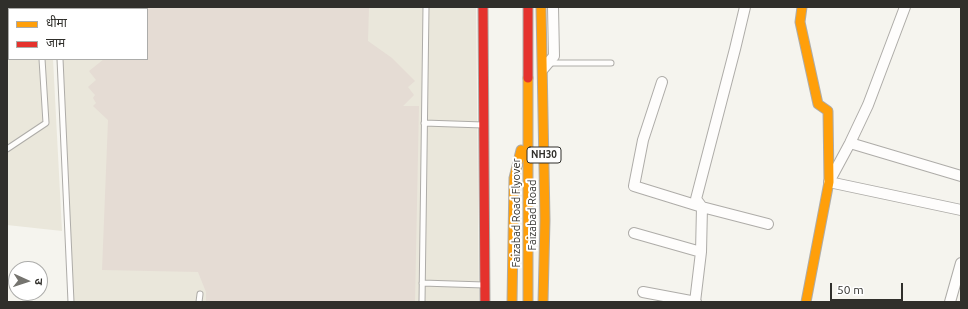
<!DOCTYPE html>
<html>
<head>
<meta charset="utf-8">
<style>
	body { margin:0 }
	#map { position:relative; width:968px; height:309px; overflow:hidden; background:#f5f4ee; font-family:Ubuntu,"Noto Sans Devanagari",sans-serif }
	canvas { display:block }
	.frame { position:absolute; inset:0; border:8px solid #302f2b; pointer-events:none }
	.legend { position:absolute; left:8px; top:8px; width:140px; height:52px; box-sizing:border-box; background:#fff; border:1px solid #acacaa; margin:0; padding:5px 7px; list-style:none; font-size:12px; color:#302f2b }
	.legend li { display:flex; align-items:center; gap:8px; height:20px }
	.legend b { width:20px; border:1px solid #acacaa }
	.north { position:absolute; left:8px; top:261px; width:40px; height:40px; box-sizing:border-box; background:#fff; border:1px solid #acacaa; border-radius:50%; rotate:93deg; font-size:11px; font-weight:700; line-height:16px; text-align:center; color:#302f2b }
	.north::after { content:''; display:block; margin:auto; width:14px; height:18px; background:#75746f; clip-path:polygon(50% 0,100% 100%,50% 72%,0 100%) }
	.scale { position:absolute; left:830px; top:283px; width:73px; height:18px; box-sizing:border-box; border:2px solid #302f2b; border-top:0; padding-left:5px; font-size:12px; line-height:14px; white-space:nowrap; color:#302f2b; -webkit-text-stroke:3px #fff; paint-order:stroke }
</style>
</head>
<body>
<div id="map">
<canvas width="968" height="309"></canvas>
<div class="frame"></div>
<ul class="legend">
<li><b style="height:5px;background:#ff9f0a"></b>धीमा</li>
<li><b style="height:5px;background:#e5322d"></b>जाम</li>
</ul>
<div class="north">उ</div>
<div class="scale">50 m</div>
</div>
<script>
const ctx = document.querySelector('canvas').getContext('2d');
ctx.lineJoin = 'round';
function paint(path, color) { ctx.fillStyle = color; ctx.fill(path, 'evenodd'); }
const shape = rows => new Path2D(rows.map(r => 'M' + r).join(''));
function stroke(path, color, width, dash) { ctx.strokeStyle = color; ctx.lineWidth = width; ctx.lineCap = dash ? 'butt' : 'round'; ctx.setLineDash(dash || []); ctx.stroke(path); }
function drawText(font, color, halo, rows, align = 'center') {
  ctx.font = font + ' Ubuntu,sans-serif'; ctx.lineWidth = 4; ctx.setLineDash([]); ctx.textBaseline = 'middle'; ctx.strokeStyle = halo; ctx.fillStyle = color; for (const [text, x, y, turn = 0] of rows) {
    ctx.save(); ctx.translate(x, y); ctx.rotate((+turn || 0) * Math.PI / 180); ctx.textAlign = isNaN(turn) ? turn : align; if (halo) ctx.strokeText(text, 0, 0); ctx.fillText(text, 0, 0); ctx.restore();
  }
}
paint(shape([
	[7,7,50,7,50,9,9,9,9,59,53,59,62,231,7,225],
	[54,7,476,7,479,302,69,302,57,59,147,59,147,9,54,9]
]), '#eae7db');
paint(shape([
	[147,7,369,7,368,41,392,58,415,81,408,87,414,95,403,106,419,106,415,302,206,302,206,292,198,272,102,270,108,120,93,106,96,103,93,98,95,95,88,87,96,80,89,71,104,59,147,59]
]), '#e5dcd4');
const lane = shape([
	[39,7,39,9],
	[58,7,58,9],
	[60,59,71,302],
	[548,63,611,63],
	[424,123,483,125],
	[7,149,46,123,42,59],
	[422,283,484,285],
	[199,302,200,294],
	[422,302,426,7]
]);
const street = shape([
	[745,7,735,49,696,199,702,207,768,224],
	[905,7,868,105,850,143,829,182,961,210],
	[543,69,554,56,553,7],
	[662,82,643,140,634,186,702,207,701,252,695,302],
	[850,143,961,176],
	[634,233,701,252],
	[643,292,696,302],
	[950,302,961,263]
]);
const slow = shape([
	[541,7,545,220,543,302],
	[802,7,800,22,818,104,828,111,829,182,806,302],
	[528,78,528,302],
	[512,302,514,178,521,150]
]);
const jam = shape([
	[483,7,485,302],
	[528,7,528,78]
]);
stroke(lane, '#aeaca8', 7);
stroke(street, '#aeaca8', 12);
stroke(slow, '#aeaca8', 11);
stroke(jam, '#aeaca8', 11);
stroke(lane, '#fefdfc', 5);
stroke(street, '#fefdfc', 10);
stroke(slow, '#ff9f0a', 9);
stroke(jam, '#e5322d', 9);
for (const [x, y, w] of [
	[544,155,34]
]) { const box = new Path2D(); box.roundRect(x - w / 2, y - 8, w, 16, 3); ctx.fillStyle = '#fff'; ctx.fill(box); stroke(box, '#302f2b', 1); }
drawText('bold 10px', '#302f2b', null, [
	["NH30",544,155]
]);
drawText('11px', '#302f2b', '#fff', [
	["Faizabad Road Flyover",516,213,-90],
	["Faizabad Road",532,215,-90]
]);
</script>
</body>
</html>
